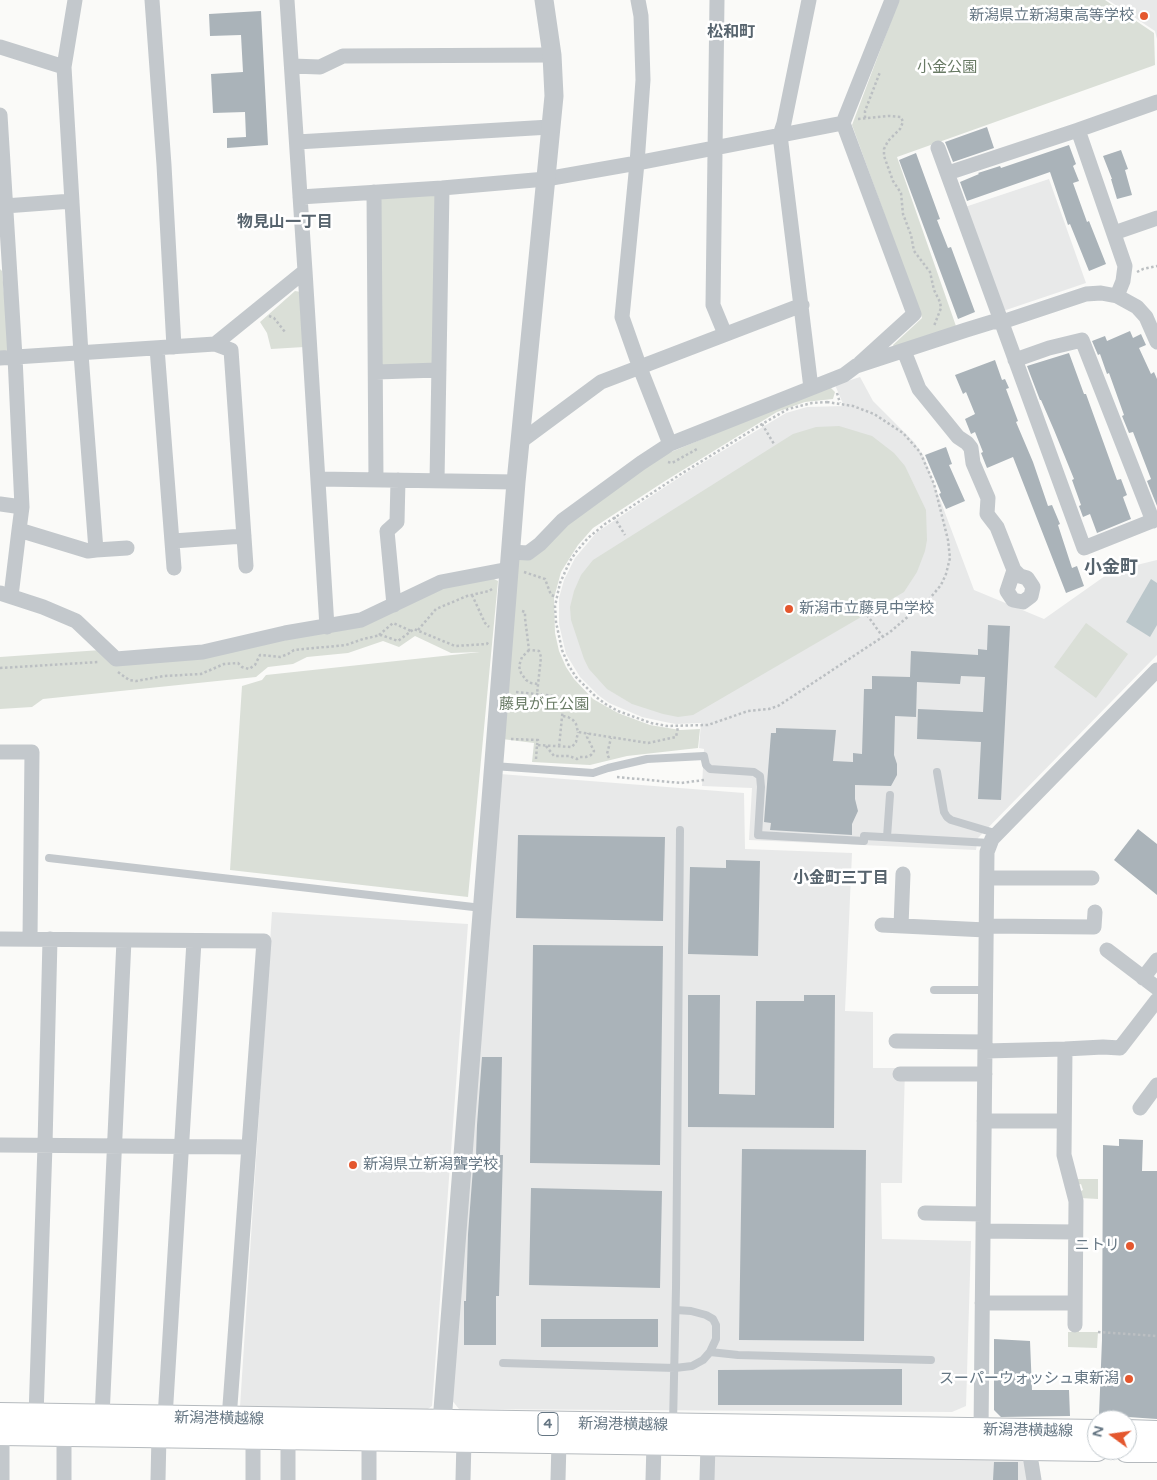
<!DOCTYPE html>
<html>
<head>
<meta charset="utf-8">
<style>
	body { margin:0 }
	#map { position:relative; width:1157px; height:1480px; overflow:hidden; background:#fafaf8; font-family:"Varela Round",sans-serif }
	canvas { display:block }
	.north { position:absolute; left:1087px; top:1410px; width:50px; height:50px; box-sizing:border-box; background:#fff; border:1px solid #c1c8cd; border-radius:50%; rotate:284deg; font-size:14px; font-weight:700; line-height:20px; text-align:center; color:#657683 }
	.north::after { content:''; display:block; margin:auto; width:18px; height:22px; background:#e4572e; clip-path:polygon(50% 0,100% 100%,50% 72%,0 100%) }
</style>
</head>
<body>
<div id="map">
<canvas width="1157" height="1480"></canvas>
<div class="north">N</div>
</div>
<script>
const ctx = document.querySelector('canvas').getContext('2d');
ctx.lineJoin = 'round';
function paint(path, color) { ctx.fillStyle = color; ctx.fill(path, 'evenodd'); }
const shape = rows => new Path2D(rows.map(r => 'M' + r).join(''));
function stroke(path, color, width, dash) { ctx.strokeStyle = color; ctx.lineWidth = width; ctx.lineCap = dash ? 'butt' : 'round'; ctx.setLineDash(dash || []); ctx.stroke(path); }
function drawText(font, color, halo, rows, align = 'center') {
  ctx.font = font + ' "Varela Round","Noto Sans JP",sans-serif'; ctx.lineWidth = 5; ctx.setLineDash([]); ctx.textBaseline = 'middle'; ctx.strokeStyle = halo; ctx.fillStyle = color; for (const [text, x, y, turn = 0] of rows) {
    ctx.save(); ctx.translate(x, y); ctx.rotate((+turn || 0) * Math.PI / 180); ctx.textAlign = isNaN(turn) ? turn : align; if (halo) ctx.strokeText(text, 0, 0); ctx.fillText(text, 0, 0); ctx.restore();
  }
}
paint(shape([
	[1108,0,1157,0,1157,39,1155,31],
	[1049,179,1086,283,1003,311,965,207],
	[860,377,873,401,914,442,924,457,974,590,1044,619,1112,571,1157,560,1157,655,978,838,976,850,749,840,752,788,702,786,704,749,699,748,701,723,676,724,665,722,642,717,609,703,598,695,580,677,566,654,559,624,559,598,564,580,575,558,597,532,689,471,786,413,807,407,844,406,835,385],
	[500,774,744,793,745,849,852,853,845,1011,873,1012,873,1068,905,1068,902,1183,881,1183,882,1239,971,1241,966,1406,952,1412,459,1409,451,1399],
	[272,912,468,924,432,1406,424,1412,240,1407],
	[1025,1451,1029,1480,714,1480,714,1452]
]), '#e8e9e9');
paint(shape([
	[899,0,1105,0,1154,33,1155,65,897,157,957,329,896,351,893,345,922,318,852,125],
	[442,188,439,370,376,372,374,192],
	[0,269,2,271,9,349,0,354],
	[295,291,301,292,304,347,271,349,267,333,260,322],
	[829,386,835,392,833,399,805,402,777,412,665,481,593,528,578,545,561,572,554,598,555,633,559,651,566,667,574,679,593,699,618,713,650,725,680,730,700,729,698,748,627,756,590,765,532,762,534,743,502,739,519,557,659,457],
	[839,426,872,436,894,453,905,466,926,510,927,540,925,551,917,572,904,592,693,715,678,717,663,714,632,704,607,689,589,669,584,659,571,620,570,607,574,591,581,575,593,560,793,434,816,427],
	[484,574,498,581,468,897,230,870,242,686,262,680,266,675,480,652,451,653,415,636,399,647,383,641,348,653,307,657,293,664,268,667,256,677,43,699,32,707,0,709,0,657,101,650,116,659,327,627,441,582],
	[1086,623,1128,654,1096,698,1054,667],
	[1075,1179,1098,1179,1098,1199,1080,1198,1079,1192,1083,1190,1081,1184,1077,1185],
	[1079,1327,1079,1332,1098,1332,1097,1348,1068,1347,1068,1332,1073,1332]
]), '#dadfd7');
paint(shape([
	[1151,579,1157,583,1157,625,1150,637,1126,622]
]), '#bbc7cb');
paint(shape([
	[261,11,268,145,227,148,227,138,246,137,245,112,213,113,211,74,243,72,241,35,210,36,209,14],
	[987,127,994,148,953,162,945,142],
	[1069,145,1076,164,1073,166,1079,181,1073,183,1087,222,1089,221,1106,264,1089,271,1070,224,1068,225,1050,172,967,201,960,182,979,174,978,173,1000,166,1001,168],
	[1121,150,1128,169,1125,170,1132,195,1117,199,1111,179,1112,179,1103,156],
	[916,153,940,219,937,220,948,248,951,247,975,312,958,319,899,160],
	[1130,331,1133,338,1141,334,1146,345,1139,348,1151,374,1154,372,1157,379,1157,506,1147,481,1151,479,1133,432,1129,433,1122,416,1124,415,1109,373,1107,374,1100,354,1098,355,1092,341,1105,336,1107,341],
	[1069,353,1084,394,1086,394,1117,480,1121,479,1127,495,1123,497,1124,500,1131,519,1097,533,1090,514,1083,517,1079,506,1081,505,1072,480,1074,479,1054,430,1041,400,1040,400,1027,366],
	[995,360,1002,380,1005,379,1009,388,1006,389,1018,421,1016,422,1033,462,1048,506,1052,505,1060,524,1058,525,1072,568,1077,566,1084,586,1066,593,1013,457,987,468,981,453,983,452,975,432,971,434,965,419,975,414,966,392,963,394,955,375],
	[946,447,952,464,949,465,965,501,946,509,939,494,941,493,925,455],
	[988,625,1010,626,1001,800,978,799,981,742,917,739,918,709,983,712,985,677,961,676,960,684,917,682,916,717,895,716,894,755,897,764,897,775,891,786,855,785,855,799,858,811,852,824,852,835,770,830,771,823,764,822,771,733,776,733,776,728,836,730,833,761,853,762,853,753,862,754,864,689,872,689,872,676,910,677,911,651,978,655,978,649,987,650],
	[1138,829,1157,844,1157,895,1114,860],
	[518,835,665,837,663,921,516,918],
	[726,860,760,861,758,956,688,954,690,867,726,868],
	[533,945,663,946,660,1165,530,1163],
	[688,995,720,995,719,1094,755,1095,756,1001,804,1001,804,995,835,995,834,1128,688,1127],
	[482,1057,502,1057,500,1155,503,1155,499,1296,496,1296,496,1345,464,1345,464,1301,466,1301,468,1234,474,1155,476,1155,477,1125],
	[1119,1139,1143,1140,1142,1171,1157,1171,1157,1419,1099,1415,1102,1340,1103,1145,1119,1146],
	[742,1149,866,1150,864,1341,739,1340],
	[531,1188,662,1191,660,1288,529,1285],
	[541,1319,658,1319,658,1347,541,1347],
	[994,1339,1030,1341,1032,1390,1069,1390,1070,1416,1001,1417,994,1410],
	[902,1369,902,1405,718,1405,718,1370],
	[994,1462,1018,1462,1018,1480,993,1480]
]), '#aab3b9');
const primary = shape([
	[0,1415,1097,1432],
	[1127,1432,1157,1433],
	[0,1433,1097,1449],
	[1127,1450,1157,1450]
]);
stroke(primary, '#b5babe', 26);
stroke(shape([
	[865,118,865,111,880,72],
	[858,119,889,116,901,117,903,122,900,129,888,141,884,149,884,156,893,181,901,193,903,214,911,235,914,251,930,272,934,290,940,302,941,308,934,326],
	[1137,272,1143,269,1157,266],
	[269,316,274,318,285,332],
	[837,393,840,403],
	[827,402,853,406,874,414,903,433,920,452,934,484,948,540,950,558,946,574,941,585,931,597,890,632,778,706,769,709,748,711,708,725,667,726,651,723,618,711,607,705,596,697,576,677,569,666,562,650,556,622,555,606,560,583,570,561,576,552,588,538,605,524,681,474,762,424,788,409,812,403,827,402],
	[762,424,774,444],
	[668,462,672,463,697,449],
	[614,517,625,535],
	[524,572,545,579,551,595,557,597],
	[472,595,485,623,489,627],
	[522,611,525,612,525,618,529,650,539,651,541,657,537,694],
	[867,615,883,637],
	[418,630,436,609,467,596,489,591,492,589],
	[379,635,393,623,411,631],
	[529,650,522,657,519,666,521,673,526,680,531,683,538,684],
	[0,668,99,662],
	[118,672,129,680,136,681,164,676,201,674,224,664,238,663,242,667,249,669,255,665,260,655,280,657,288,654,294,650,346,645,363,639,381,635,398,641,414,629,455,646,487,644,488,642],
	[516,692,564,697,559,747],
	[563,716,568,717,573,720,576,724,578,732,648,743,676,737,678,727],
	[511,739,538,740,537,745],
	[546,746,554,756,569,756,577,759,580,757,586,757,591,755,594,751,587,737,588,733],
	[609,758,607,754,611,738],
	[536,759,537,745,572,747,576,742,578,732],
	[617,777,681,783,704,780],
	[1098,1332,1157,1336]
]), '#bbbfc2', 2.5, [2.5, 2.5]);
stroke(shape([
	[493,766,593,773,608,768,647,759,704,756,706,765,710,769,754,772,760,776,761,787,758,835,864,841,864,836,990,843],
	[937,772,944,812,947,817,951,820,998,834],
	[887,837,890,795],
	[49,858,482,908],
	[934,990,986,990],
	[710,1352,738,1355,931,1360],
	[503,1363,675,1368,692,1366,703,1360,710,1352,716,1339,716,1325,713,1319,706,1315,691,1311,676,1310],
	[673,1423,676,1288,680,830]
]), '#c3c8cc', 8);
stroke(shape([
	[152,0,164,165,174,347],
	[287,0,305,271],
	[638,0,641,16,643,80,637,163,622,317,640,368,670,444],
	[717,0,713,305,725,334],
	[809,0,784,123,780,135,811,388],
	[0,47,64,67],
	[292,66,320,67,343,56,552,55],
	[0,115,15,357,22,507],
	[843,123,914,314,860,363],
	[1078,130,1157,102],
	[297,142,550,127],
	[938,148,1084,548,1157,519],
	[948,173,1078,130,1125,266,1123,281,1117,296],
	[374,192,376,480],
	[300,197,442,188,546,179,637,163,843,123,892,0],
	[5,206,72,201],
	[1114,233,1157,218],
	[215,344,231,350,246,566],
	[157,348,174,568],
	[904,351,919,389,958,437,967,443,971,448,973,463,988,498,987,514,997,527,1014,570,1020,576,1027,578,1033,587,1031,596,1023,602,1013,600,1007,591,1014,570],
	[0,358,215,344,305,271,327,627],
	[1015,360,1049,348,1082,340,1153,521],
	[376,372,439,370],
	[520,442,601,382,802,305],
	[318,479,516,482],
	[437,481,442,188],
	[0,504,22,507,19,530,88,551,96,550,81,354,64,67,75,0],
	[173,541,244,536],
	[96,550,127,548],
	[510,552,528,553,540,544,563,520,641,463,670,444,844,375,856,366,966,330,992,322,1002,322,1086,294,1101,293,1117,296,1137,307,1146,317,1157,342],
	[0,593,43,607,76,621,116,659,203,652,285,633,361,620,441,582,509,569],
	[11,596,19,530],
	[394,605,387,531,397,522,398,480],
	[0,752,32,752,30,938],
	[987,878,1092,878],
	[882,925,986,930],
	[901,926,903,874],
	[987,926,1094,927,1095,912],
	[0,939,264,941,229,1419],
	[1107,950,1157,988],
	[1143,978,1157,960],
	[896,1041,985,1042],
	[1065,1049,1064,1155,1076,1201,1075,1325],
	[985,1051,1065,1049,1103,1047,1120,1048,1157,1000],
	[900,1074,985,1074],
	[1140,1108,1157,1085],
	[984,1121,1064,1121],
	[0,1145,248,1147],
	[925,1213,983,1214],
	[983,1231,1075,1232],
	[982,1303,1074,1303],
	[36,1416,45,1145,50,939],
	[102,1417,124,940],
	[165,1418,194,941],
	[981,1430,987,852,992,839,1157,670],
	[64,1434,64,1480],
	[1029,1449,1034,1480],
	[2,1480,2,1433],
	[158,1480,159,1435],
	[253,1480,253,1437],
	[288,1480,288,1437],
	[369,1480,369,1439],
	[463,1480,464,1440],
	[558,1480,559,1442],
	[653,1480,654,1443],
	[707,1480,708,1444]
]), '#c3c8cc', 15);
stroke(shape([
	[442,1422,516,482,554,96,552,55,544,0]
]), '#c3c8cc', 19);
stroke(primary, '#fff', 24);
for (const [x, y, r, color] of [
	[1144,16,5,"#e4572e"],
	[789,609,5,"#e4572e"],
	[353,1165,5,"#e4572e"],
	[1130,1246,5,"#e4572e"],
	[1129,1379,5,"#e4572e"]
]) { const dot = new Path2D(); dot.arc(x, y, r, 0, 2 * Math.PI); ctx.fillStyle = color; ctx.fill(dot); stroke(dot, '#fff', 2); }
for (const [x, y, w] of [
	[548,1424,20]
]) { const box = new Path2D(); box.roundRect(x - w / 2, y - 11.5, w, 23, 4); ctx.fillStyle = '#fff'; ctx.fill(box); stroke(box, '#657683', 1); }
drawText('bold 14px', '#657683', null, [
	["4",548,1424]
]);
drawText('15px', '#657683', '#fff', [
	["新潟県立新潟東高等学校",1134,16],
	["新潟市立藤見中学校",799,609,"left"],
	["新潟県立新潟聾学校",363,1165,"left"],
	["ニトリ",1120,1246],
	["スーパーウォッシュ東新潟",1119,1379]
], 'right');
drawText('15px', '#687a64', '#fff', [
	["小金公園",947,68],
	["藤見が丘公園",544,705]
]);
drawText('15px', '#657683', '#fff', [
	["新潟港横越線",219,1419,1],
	["新潟港横越線",623,1425,1],
	["新潟港横越線",1028,1431,1]
]);
drawText('bold 16px', '#57646e', '#fff', [
	["松和町",731,33],
	["物見山一丁目",285,223],
	["小金町三丁目",841,879]
]);
drawText('bold 18px', '#57646e', '#fff', [
	["小金町",1111,568]
]);
</script>
</body>
</html>
